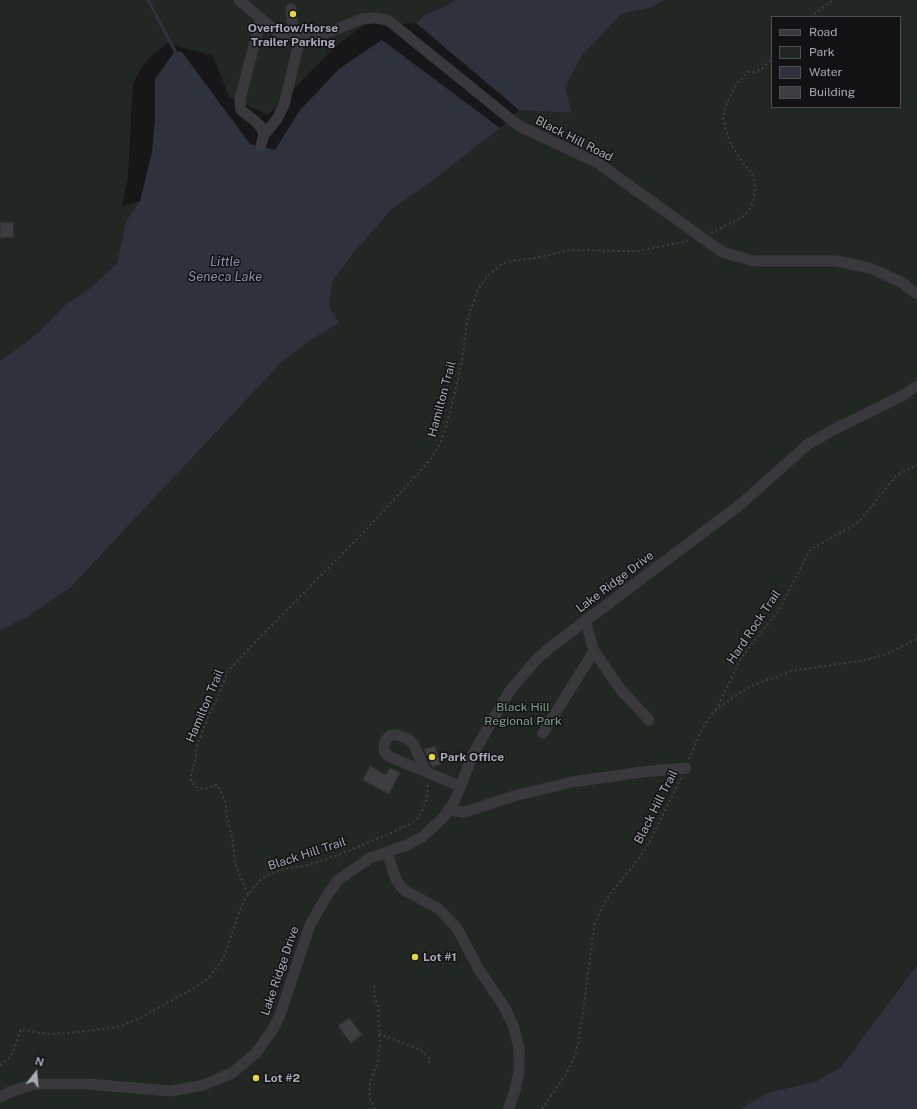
<!DOCTYPE html>
<html>
<head>
<meta charset="utf-8">
<style>
	body { margin:0 }
	#map { position:relative; width:917px; height:1109px; overflow:hidden; background:#171618; font-family:"Public Sans",sans-serif }
	canvas { display:block }
	.legend { position:absolute; left:771px; top:16px; width:130px; height:92px; box-sizing:border-box; background:#121113; border:1px solid #4e4e55; margin:0; padding:5px 7px; list-style:none; font-size:12px; color:#a9aab8 }
	.legend li { display:flex; align-items:center; gap:8px; height:20px }
	.legend b { width:20px; border:1px solid #4e4e55 }
	.north { position:absolute; left:16px; top:1053px; width:40px; height:40px; -webkit-text-stroke:3px #121113; paint-order:stroke; rotate:17deg; font-size:11px; font-weight:700; line-height:16px; text-align:center; color:#a9aab8 }
	.north::after { content:''; display:block; margin:auto; width:14px; height:18px; background:#a9aab8; clip-path:polygon(50% 0,100% 100%,50% 72%,0 100%) }
</style>
</head>
<body>
<div id="map">
<canvas width="917" height="1109"></canvas>
<ul class="legend">
<li><b style="height:5px;background:#38383d"></b>Road</li>
<li><b style="height:11px;background:#212823"></b>Park</li>
<li><b style="height:11px;background:#2d323c"></b>Water</li>
<li><b style="height:11px;background:#3e3e42"></b>Building</li>
</ul>
<div class="north">N</div>
</div>
<script>
const ctx = document.querySelector('canvas').getContext('2d');
ctx.lineJoin = 'round';
function paint(path, color) { ctx.fillStyle = color; ctx.fill(path, 'evenodd'); }
const shape = rows => new Path2D(rows.map(r => 'M' + r).join(''));
function stroke(path, color, width, dash) { ctx.strokeStyle = color; ctx.lineWidth = width; ctx.lineCap = dash ? 'butt' : 'round'; ctx.setLineDash(dash || []); ctx.stroke(path); }
function drawText(font, color, halo, rows, align = 'center') {
  ctx.font = font + ' "Public Sans",sans-serif'; ctx.lineWidth = 3; ctx.setLineDash([]); ctx.textBaseline = 'middle'; ctx.strokeStyle = halo; ctx.fillStyle = color; for (const [text, x, y, turn = 0] of rows) {
    ctx.save(); ctx.translate(x, y); ctx.rotate((+turn || 0) * Math.PI / 180); ctx.textAlign = isNaN(turn) ? turn : align; if (halo) ctx.strokeText(text, 0, 0); ctx.fillText(text, 0, 0); ctx.restore();
  }
}
paint(shape([
	[0,0,455,0,446,6,426,14,416,23,394,25,374,18,336,46,268,115,229,97,213,56,167,43,146,61,133,83,128,176,122,206,140,201,126,221,117,263,93,286,65,305,38,333,0,361],
	[665,0,917,0,917,965,841,1067,815,1082,769,1092,740,1109,0,1109,0,630,26,618,71,587,281,363,312,339,338,323,329,306,333,281,352,255,392,209,431,182,500,128,519,110,572,113,565,87,583,54,622,14,652,7],
	[772,17,900,17,900,107,772,107]
]), '#212823');
paint(shape([
	[455,0,665,0,652,7,622,14,583,54,565,87,572,113,519,110,416,23,426,14,446,6],
	[382,40,500,128,431,182,392,209,352,255,333,281,329,306,339,323,312,339,281,363,71,587,26,618,0,630,0,361,38,333,65,305,93,286,117,263,126,221,140,201,152,152,155,119,155,79,175,51,182,52,250,144,275,150,300,110,339,69,365,51],
	[917,965,917,1109,740,1109,769,1092,815,1082,841,1067]
]), '#2d323c');
stroke(shape([
	[148,0,175,51]
]), '#2d323c', 3);
const building = shape([
	[13,222,14,237,0,238,0,223,13,222],
	[435,746,441,764,432,767,424,749,435,746],
	[370,766,386,775,390,768,400,773,389,794,363,780,370,766],
	[349,1018,362,1035,351,1043,338,1026,349,1018]
]);
paint(building, '#3e3e42');
stroke(building, '#313134', 1);
stroke(shape([
	[810,17,833,0],
	[711,233,741,218,749,211,753,202,755,191,754,180,751,172,742,162,730,143,723,119,725,107,736,85,748,72,754,72,762,69,772,58],
	[716,710,741,658,779,610,810,550,859,522,896,476,917,465],
	[689,759,701,731,711,715,716,710,741,692,754,685,792,671,865,660,884,655,917,639],
	[248,894,235,864,233,842,226,813,226,805,220,789,217,785,213,785,210,787,203,789,196,787,191,782,191,775,195,761,197,746,209,715,214,706,228,671,259,638,369,527,431,459,439,446,445,430,453,400,462,361,467,321,478,289,487,277,502,264,511,261,536,258,570,250,621,251,638,251,688,241],
	[379,1034,421,1050,430,1059,429,1064],
	[0,1065,9,1058,13,1052,21,1029,35,1032,50,1034,68,1033,105,1029,121,1026,140,1018,194,988,207,979,218,966,225,954,239,913,244,900,261,879,271,873,284,869,308,865,338,855,393,832,412,823,418,818,424,807,428,793,427,783],
	[375,1109,370,1099,369,1087,378,1060,380,1044,378,1006,374,994,375,984],
	[542,1109,566,1074,576,1053,583,1013,594,927,596,921,604,903,611,893,641,856,647,847,681,778]
]), '#3e3e44', 2, [2, 3]);
stroke(shape([
	[239,0,271,27,278,32,294,37,310,37,321,35,362,19,375,18,382,19,389,21,394,25,519,126,598,163,722,252,754,261,837,261,870,268,901,282,917,294],
	[291,9,294,37],
	[261,19,240,99,240,103,241,110,255,121,261,127,264,135],
	[261,145,264,135,277,119,284,105,300,38],
	[585,620,594,651,621,690,649,720],
	[543,733,594,651],
	[426,772,414,745,408,739,397,735,391,735,386,740,384,745,384,750,387,755,395,759,426,772,460,786],
	[449,809,455,811,463,812,471,810,514,796,572,782,642,772,686,768],
	[387,852,394,874,398,883,404,890,439,909,457,928,478,968,505,1008,514,1028,519,1049,519,1070,515,1091,508,1109],
	[0,1097,10,1092,34,1084,87,1084,171,1091,204,1085,232,1073,256,1053,273,1029,280,1015,310,925,326,897,338,880,370,858,407,845,422,837,443,818,455,800,474,752,509,692,536,660,552,646,741,504,807,445,831,431,902,396,917,386]
]), '#38383d', 11);
for (const [x, y, r, color] of [
	[293,14,4,"#e8d53f"],
	[432,757,4,"#e8d53f"],
	[415,957,4,"#e8d53f"],
	[256,1078,4,"#e8d53f"]
]) { const dot = new Path2D(); dot.arc(x, y, r, 0, 2 * Math.PI); ctx.fillStyle = color; ctx.fill(dot); stroke(dot, '#121113', 1.5); }
drawText('bold 12px', '#a9aab8', '#121113', [
	["Overflow/Horse",293,28,"center"],
	["Trailer Parking",293,42,"center"],
	["Park Office",440,757],
	["Lot #1",423,957],
	["Lot #2",264,1078]
], 'left');
drawText('12px', '#a9aab8', '#121113', [
	["Black Hill Road",574,139,27],
	["Hamilton Trail",442,399,-75],
	["Lake Ridge Drive",615,582,-37],
	["Hard Rock Trail",754,627,-56],
	["Hamilton Trail",205,706,-67],
	["Black Hill Trail",656,807,-63],
	["Black Hill Trail",307,854,-18],
	["Lake Ridge Drive",280,971,-71]
]);
drawText('12px', '#81a18a', '#121113', [
	["Black Hill",523,707],
	["Regional Park",523,721]
]);
drawText('italic 13px', '#8291b1', '#121113', [
	["Little",225,262],
	["Seneca Lake",225,277]
]);
</script>
</body>
</html>
